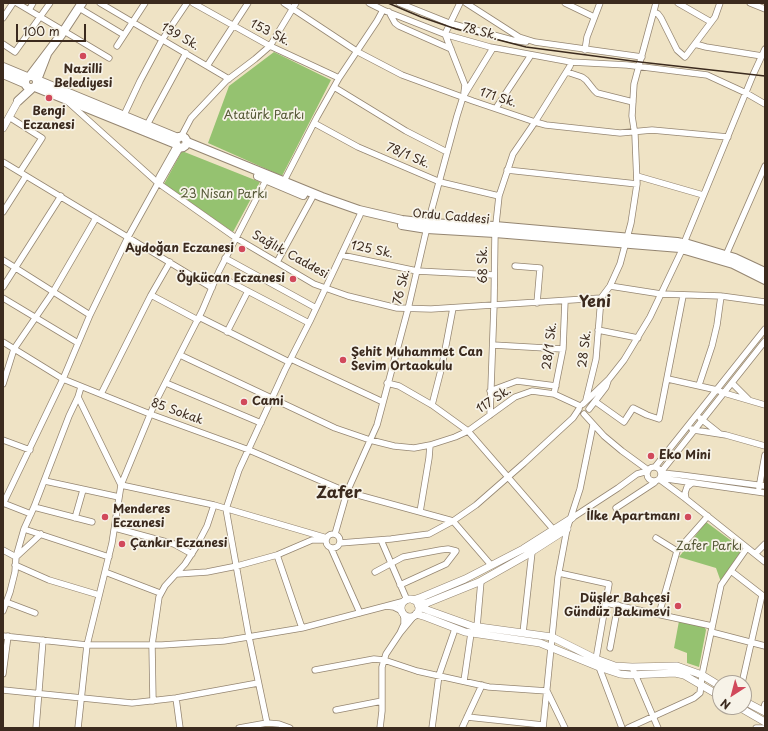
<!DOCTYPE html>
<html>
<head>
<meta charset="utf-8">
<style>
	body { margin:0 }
	#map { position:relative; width:768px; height:731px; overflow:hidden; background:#efe3c5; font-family:"Playpen Sans",sans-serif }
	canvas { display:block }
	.frame { position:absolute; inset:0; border:4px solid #3b2a1e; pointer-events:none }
	.north { position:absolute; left:712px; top:675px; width:40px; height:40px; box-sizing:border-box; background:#f7f3e8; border:1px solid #aca397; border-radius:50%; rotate:216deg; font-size:11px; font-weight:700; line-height:16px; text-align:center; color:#3b2a1e }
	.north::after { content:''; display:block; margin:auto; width:14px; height:18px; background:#d1495b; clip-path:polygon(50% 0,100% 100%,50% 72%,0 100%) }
	.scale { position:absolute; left:16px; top:24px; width:70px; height:18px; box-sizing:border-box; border:2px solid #3b2a1e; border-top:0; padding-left:5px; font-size:12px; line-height:14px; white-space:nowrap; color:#3b2a1e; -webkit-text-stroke:3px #f7f3e8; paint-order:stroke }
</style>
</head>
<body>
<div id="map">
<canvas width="768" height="731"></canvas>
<div class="frame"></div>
<div class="north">N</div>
<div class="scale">100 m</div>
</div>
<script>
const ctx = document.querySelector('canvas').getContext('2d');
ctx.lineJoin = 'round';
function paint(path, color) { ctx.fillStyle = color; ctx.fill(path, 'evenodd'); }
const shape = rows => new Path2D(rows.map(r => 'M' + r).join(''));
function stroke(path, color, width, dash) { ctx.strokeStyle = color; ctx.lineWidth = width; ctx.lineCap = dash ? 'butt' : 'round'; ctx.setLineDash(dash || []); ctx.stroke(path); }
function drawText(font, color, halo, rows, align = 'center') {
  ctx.font = font + ' "Playpen Sans",sans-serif'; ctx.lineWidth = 3.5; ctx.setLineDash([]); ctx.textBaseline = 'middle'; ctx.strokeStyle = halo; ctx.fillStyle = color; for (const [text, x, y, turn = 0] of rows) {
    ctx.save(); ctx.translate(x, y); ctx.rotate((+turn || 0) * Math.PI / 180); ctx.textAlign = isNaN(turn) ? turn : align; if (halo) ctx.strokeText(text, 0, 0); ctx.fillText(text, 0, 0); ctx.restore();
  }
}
paint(shape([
	[274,52,331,80,282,176,208,143,229,86],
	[182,151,260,182,233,232,164,184],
	[706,522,741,548,742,551,721,582,716,568,679,557],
	[679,621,704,626,706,630,699,667,687,663,687,653,674,648]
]), '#95c270');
const minor = shape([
	[17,3,109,58],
	[100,3,229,79],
	[193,3,270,46,339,78],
	[284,3,358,52,402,75,473,101,535,122,546,125,620,133,652,130,728,137],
	[369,3,383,10,444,34,490,47,571,62,627,65,707,75,746,93,765,104],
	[399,3,449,23,512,40,526,42],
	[460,3,445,34,465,85,464,93],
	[466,3,519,37,535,42,642,57],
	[565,3,594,17],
	[678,3,711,22],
	[750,3,765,9],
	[79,8,124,35],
	[29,10,33,3],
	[389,12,395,23,399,26,451,49],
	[654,12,658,14,661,18,677,50,685,57,715,17,720,3],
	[3,18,13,3],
	[3,44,15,52,50,3],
	[695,44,706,47,762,56],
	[117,46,145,3],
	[585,50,587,37,600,3],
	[207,66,248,3],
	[567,72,582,77,586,80,594,90,597,93,633,102],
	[334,87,406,131,447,152],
	[68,102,158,183,236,238,314,284,348,296,397,308,431,309,601,298],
	[496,108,531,55],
	[124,115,140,81,162,40,187,3],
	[9,117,42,138,20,172],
	[314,123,358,147,440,182,499,196],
	[147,125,186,53],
	[181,137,191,118,226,81,255,59,270,46,296,3],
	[3,162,212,288],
	[507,170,637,184],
	[637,176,703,195],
	[284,181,317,117,339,78,377,21,383,10],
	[158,183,159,177,177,145],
	[3,212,26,176],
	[684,243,753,75,765,49],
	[341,255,417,271,494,275],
	[726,255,765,166],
	[225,258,316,308],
	[3,260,90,315],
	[277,262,312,198],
	[515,266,540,268,537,303],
	[217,275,309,323],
	[610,286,661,294,721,296,765,302],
	[3,287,61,196],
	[151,295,198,320],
	[3,298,78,343],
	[601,298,610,286,620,264,631,223,637,184,635,135,632,116,634,84,656,3],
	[199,317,289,362],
	[598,330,638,338],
	[227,332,248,291],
	[3,342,63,379,150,414,249,450,347,492,453,521,491,565],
	[493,345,563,349],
	[180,355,335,428,370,440,394,446,414,448,430,445,455,437,468,431,515,397,532,391,554,394,580,406],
	[291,359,383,402],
	[668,379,717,390,724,393,765,405],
	[166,383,261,423],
	[387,383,399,386,432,405,468,431,553,529],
	[732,383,749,400],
	[3,384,14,349,53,292,96,218],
	[699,385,712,346,717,325,721,296],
	[81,387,78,397,121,485,214,505,327,538],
	[490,391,517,381,556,386],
	[101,394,151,295,170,262],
	[554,394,563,349,565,301],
	[586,400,596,359,601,298],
	[596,402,624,422,633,408,647,415,659,419,683,296],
	[583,404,609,379,624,360,650,317,682,250],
	[432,405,442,366,453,308],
	[589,409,606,387,608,381],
	[584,414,604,436,622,451,648,470],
	[490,415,494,305,495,233,499,196,513,154,535,122,570,66,571,62],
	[700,418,720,434],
	[692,429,694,430,726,435,765,446],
	[3,440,30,450],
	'647 474a7 7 0 1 1 14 0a7 7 0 1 1-14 0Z',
	[655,467,765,329],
	[661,472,765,341],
	[662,473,681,475,765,486],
	[660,478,765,493],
	[659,479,686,499,765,562],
	[45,481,119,497],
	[759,488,765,455],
	[686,499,685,493,687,487,692,483],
	[3,503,31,514],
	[3,504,63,379,90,315,128,237,158,183,161,181,180,148],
	[34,507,92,522],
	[616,508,654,483,656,481],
	[420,512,429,458,430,445],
	[75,518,83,490],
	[572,518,618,488,637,474,648,471],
	[115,528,174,544,192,554],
	[24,529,109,557],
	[335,534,347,492,377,425,408,309,428,223,457,116,463,97,493,48],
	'326 541a7 7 0 1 1 14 0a7 7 0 1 1-14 0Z',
	[656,538,677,551],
	[381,540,407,600],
	[340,543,391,539,429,534,453,521,476,505,524,463,573,418,579,409],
	[331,548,360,613],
	[3,550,16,557,15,572,10,592,3,611],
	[755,554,765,544],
	[277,555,302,628],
	[16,557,24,529,34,507,69,416,78,397],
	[16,557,41,534],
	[15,565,49,580,99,595],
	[731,571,762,595,742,683],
	[105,572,160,593],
	[375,572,403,557,440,550,448,549,456,551,446,564,400,585],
	[559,573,609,584,596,659],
	[177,574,207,572,237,566,277,555,312,540,326,540],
	[6,602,35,613],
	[606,603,712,626],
	[402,611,394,607,386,606,405,601],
	[403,614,404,618,404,624,400,633,414,616],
	[659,614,677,551,708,516],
	[477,627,481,581],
	[711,632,765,646],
	[523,633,532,552],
	[3,636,87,645,162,645,224,641,302,628,386,606],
	[610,648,618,605],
	[599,667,622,728],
	[632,667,658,728],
	[315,670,374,659,384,660,417,671,489,687,547,691,565,728],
	[3,674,8,636],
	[464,681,471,633],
	[3,690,132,703,176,698,258,683],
	[176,698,180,728],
	[153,701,152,645,159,597,165,586,185,564,196,547,207,526,214,505],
	[336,710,382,701],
	[763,711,765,704],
	[467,717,543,725],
	[267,723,249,637,226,509,239,470,285,370,310,321,360,215],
	[36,728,43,640],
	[78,728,87,645,112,543,121,485,154,405,202,311,219,271,267,178],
	[239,728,267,723,279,724,290,728],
	[380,728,382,711,382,667,386,654,400,633],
	[432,728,439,675,455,629],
	[462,728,482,685],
	[543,728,558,577,567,529,580,489,593,425],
	[628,728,694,698,700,693,702,675,721,585,747,548],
	[756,728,765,728]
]);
const tertiary = shape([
	[3,128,18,101],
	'401 608a9 9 0 1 1 18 0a9 9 0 1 1-18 0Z',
	[413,600,422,597,465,579,523,549,572,518],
	[418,605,427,603,479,582,525,556,567,529],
	[419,607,472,626,552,637,596,659,615,666,632,667,677,666,702,675,720,686],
	[416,614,426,617,465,632,540,643,599,667,620,674,630,675,675,673,684,675,720,696],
	[744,701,765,712],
	[739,707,765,722]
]);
const secondary = shape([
	[47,54,37,80,178,138],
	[3,67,27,77],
	[3,74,24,83],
	'25 82a6 6 0 1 1 12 0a6 6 0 1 1-12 0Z',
	[30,76,61,35,82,3],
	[35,87,176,144],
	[18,101,31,89],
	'175.5 142a5.5 5.5 0 1 1 11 0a5.5 5.5 0 1 1-11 0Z',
	[187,142,322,197,359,210,402,220,428,223,495,226,677,242,686,244,687,247,685,250,681,249,680,247,682,243],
	[258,176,303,195],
	[402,225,427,229,495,233,680,248],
	[685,243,735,258,765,272],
	[685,250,733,264,765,280]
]);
stroke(minor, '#958672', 7);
stroke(tertiary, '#958672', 8);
stroke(secondary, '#958672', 10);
stroke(minor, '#fff', 5.5);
stroke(tertiary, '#fff', 7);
stroke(secondary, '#fff', 8);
stroke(shape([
	[388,3,421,17,456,29,526,47,640,62,765,76]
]), '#3b2a1e', 1.5);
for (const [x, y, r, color] of [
	[83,56,4,"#d1495b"],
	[49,98,4,"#d1495b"],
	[242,249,4,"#d1495b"],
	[293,279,4,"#d1495b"],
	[343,360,4,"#d1495b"],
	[244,402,4,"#d1495b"],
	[651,456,4,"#d1495b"],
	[105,517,4,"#d1495b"],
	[688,517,4,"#d1495b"],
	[122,544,4,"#d1495b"],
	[678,606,4,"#d1495b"]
]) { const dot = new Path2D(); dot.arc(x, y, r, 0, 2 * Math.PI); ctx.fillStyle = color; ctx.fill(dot); stroke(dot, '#f7f3e8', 1.5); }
drawText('12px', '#3b2a1e', '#f7f3e8', [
	["78 Sk.",480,32,15],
	["153 Sk.",270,33,27],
	["139 Sk.",180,37,30],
	["171 Sk.",498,98,18],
	["78/1 Sk.",408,156,23],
	["Ordu Caddesi",451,217,5],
	["125 Sk.",372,250,12],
	["Sağlık Caddesi",290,255,29],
	["68 Sk.",484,265,-90],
	["76 Sk.",402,287,-76],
	["28/1 Sk.",550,346,-83],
	["28 Sk.",585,349,-83],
	["117 Sk.",494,400,-34],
	["85 Sokak",177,412,20]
]);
drawText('bold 12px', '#3b2a1e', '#f7f3e8', [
	["Nazilli",83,70,"center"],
	["Belediyesi",83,84,"center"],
	["Bengi",49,112,"center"],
	["Eczanesi",49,126,"center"],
	["Aydoğan Eczanesi",234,249,"right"],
	["Öykücan Eczanesi",285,279,"right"],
	["Şehit Muhammet Can",351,353],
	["Sevim Ortaokulu",351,367],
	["Cami",252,402],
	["Eko Mini",659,456],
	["Menderes",113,510],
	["Eczanesi",113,524],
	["İlke Apartmanı",680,517,"right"],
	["Çankır Eczanesi",130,544],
	["Düşler Bahçesi",670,599,"right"],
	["Gündüz Bakımevi",670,613,"right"]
], 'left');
drawText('12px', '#565837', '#f7f3e8', [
	["Atatürk Parkı",264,116],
	["23 Nisan Parkı",224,195],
	["Zafer Parkı",709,547]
]);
drawText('bold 16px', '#3b2a1e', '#f7f3e8', [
	["Yeni",595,303],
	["Zafer",339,494]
]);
</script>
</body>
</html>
